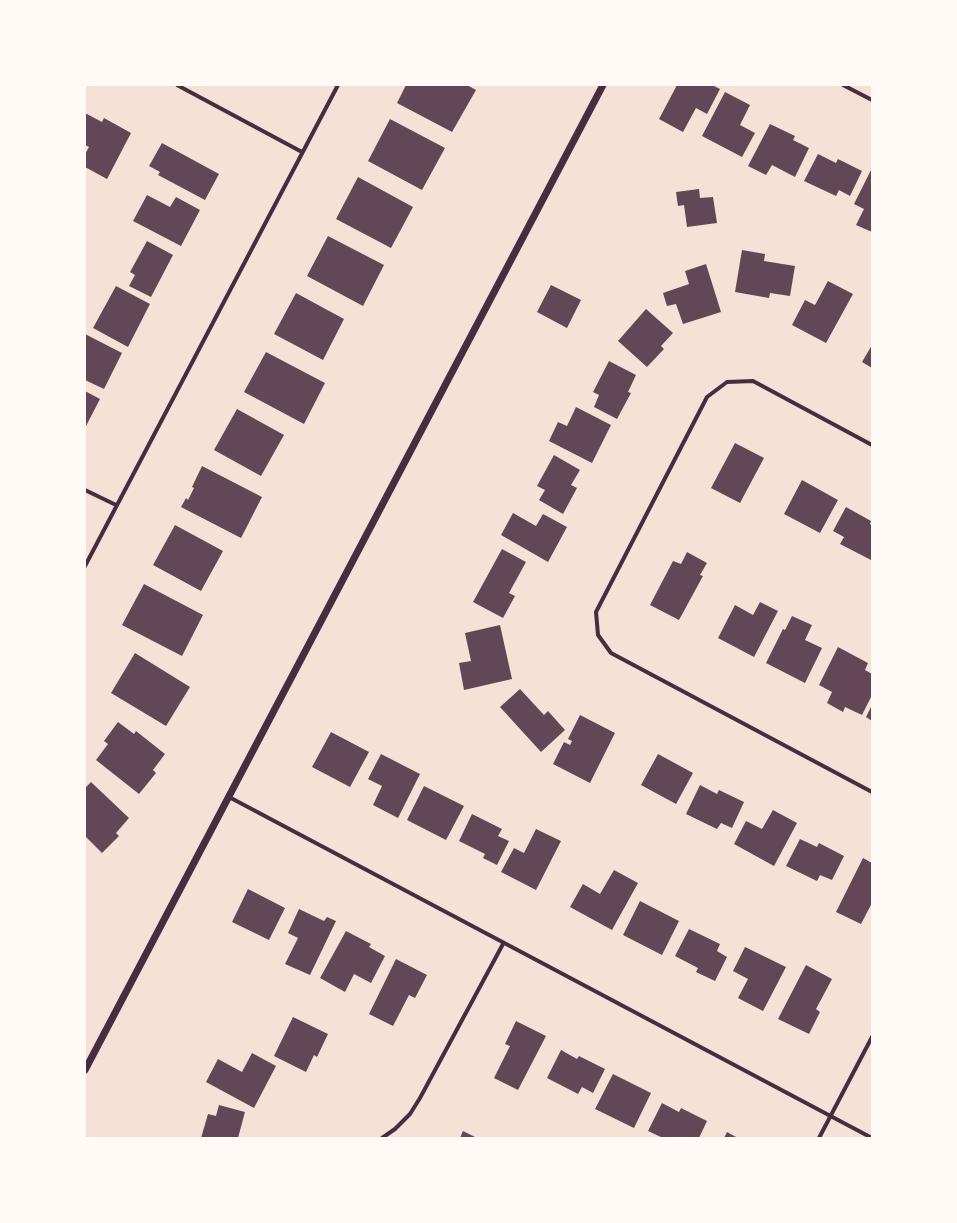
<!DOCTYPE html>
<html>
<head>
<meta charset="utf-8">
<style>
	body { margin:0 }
	#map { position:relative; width:957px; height:1223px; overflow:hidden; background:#f7e1d7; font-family:Poppins,sans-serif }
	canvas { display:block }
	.frame { position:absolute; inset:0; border:86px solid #fffaf5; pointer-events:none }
</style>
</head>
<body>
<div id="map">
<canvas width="957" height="1223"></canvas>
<div class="frame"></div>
</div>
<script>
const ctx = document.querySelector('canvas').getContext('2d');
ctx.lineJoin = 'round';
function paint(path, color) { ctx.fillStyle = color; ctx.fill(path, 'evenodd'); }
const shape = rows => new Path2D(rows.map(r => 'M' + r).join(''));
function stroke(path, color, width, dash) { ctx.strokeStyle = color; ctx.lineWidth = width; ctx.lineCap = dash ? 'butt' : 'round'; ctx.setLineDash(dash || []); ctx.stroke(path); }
paint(shape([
	[406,85,467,85,476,90,452,132,397,103],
	[677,85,712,85,720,89,707,114,696,108,683,132,659,119],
	[725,92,750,105,740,125,755,133,742,157,702,136],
	[85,113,102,122,104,118,131,133,107,179,85,167,85,154,89,147,85,145],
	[390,119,445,148,422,190,368,161],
	[770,124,795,136,793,140,809,148,795,177,772,165,766,175,748,166],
	[162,143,219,174,205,200,158,175,160,172,149,166],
	[818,154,836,163,838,159,862,171,850,196,839,190,836,196,804,181],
	[872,168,872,232,856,225,864,209,854,204],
	[358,177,413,207,391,248,336,219],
	[699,189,700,198,713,197,717,223,687,227,684,205,678,206,676,192],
	[147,195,170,207,176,197,200,210,181,246,133,221],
	[328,236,384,265,363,306,307,276],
	[147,241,173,255,151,297,129,286,135,275,130,272],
	[742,250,765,254,764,261,795,266,790,296,770,293,769,298,735,292],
	[706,264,721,312,683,324,676,304,667,306,663,293,689,284,685,271],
	[828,281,853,294,826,343,792,325,805,300,815,305],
	[551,285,581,300,567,328,537,312],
	[116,286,150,304,128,347,93,328],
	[296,293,344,319,323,360,274,334],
	[646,309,673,333,661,346,664,349,647,367,618,341],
	[85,334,122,353,104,389,85,380],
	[872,345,872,368,862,362],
	[266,352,325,383,304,424,244,392],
	[609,361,636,375,628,392,631,393,617,419,594,407,599,395,593,392],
	[85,391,100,399,85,428],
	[576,407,611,425,592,463,549,441,558,422,567,426],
	[237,409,284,435,261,476,214,450],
	[735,443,764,458,740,503,711,488],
	[554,455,580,470,571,485,577,488,563,514,539,500,545,490,537,486],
	[202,466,262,497,241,538,181,507,186,498,188,500,194,488,192,487],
	[802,480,838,500,820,533,784,514],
	[846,507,871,521,870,524,872,525,871,560,840,544,844,537,833,531],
	[513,513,536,526,543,514,567,527,548,562,501,535],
	[175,525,223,551,201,591,153,565],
	[502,549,526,562,509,593,515,596,503,618,473,602],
	[687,552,707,563,700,575,703,576,679,620,650,605,673,561,681,564],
	[144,584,203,615,182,656,122,625],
	[760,602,778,611,754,657,718,638,735,605,753,615],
	[792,616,812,625,805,640,822,648,805,683,766,663,783,629,785,630],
	[500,625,512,679,464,690,459,663,471,661,465,633],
	[838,647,868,663,865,670,872,674,872,695,862,715,845,707,843,712,827,703,832,692,819,685],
	[135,653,190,687,166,726,111,693],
	[520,689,544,715,548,711,565,730,541,752,500,707],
	[872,705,872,721,866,717],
	[580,715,615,733,590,783,553,764,564,742,570,745,572,741,568,739],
	[118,722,134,734,136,731,165,754,153,770,156,773,139,794,96,760,108,744,104,741],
	[331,732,369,752,350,787,312,767],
	[381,754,420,774,398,818,373,805,382,786,368,779],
	[658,754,693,773,676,804,641,785],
	[91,782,129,818,116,833,119,836,102,853,85,836,85,788],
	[700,785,717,794,719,790,744,802,732,828,721,823,717,829,686,814],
	[424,786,464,806,446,840,407,820],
	[773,810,797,823,774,866,734,844,746,821,762,829],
	[472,814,502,829,498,836,509,841,497,865,483,858,485,854,459,841],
	[536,829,561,841,536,890,501,872,514,848,524,853],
	[800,839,817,847,819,843,844,856,832,880,820,875,817,881,786,866],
	[863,858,872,863,872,903,861,924,836,912],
	[614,870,638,883,612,930,570,907,583,884,600,894],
	[248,889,285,908,269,940,232,922],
	[640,901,679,921,662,955,623,935],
	[299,909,324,921,327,917,336,921,310,975,285,964,298,938,288,933],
	[689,929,720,944,717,951,727,957,715,981,696,972,698,968,675,956],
	[346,931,371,944,369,947,385,956,371,983,354,974,345,992,320,978],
	[745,947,786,967,763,1011,738,998,748,979,733,971],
	[396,959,427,975,415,998,409,995,393,1026,369,1014],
	[806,965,832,979,816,1009,820,1012,809,1034,778,1019],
	[293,1017,328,1034,317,1057,314,1055,306,1072,274,1056],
	[516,1021,546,1036,518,1090,494,1078,510,1046,505,1044],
	[561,1050,577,1059,579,1056,605,1069,593,1093,582,1087,578,1094,547,1078],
	[252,1053,276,1066,254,1108,206,1082,218,1059,242,1072],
	[613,1074,651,1093,634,1128,595,1109],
	[662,1103,679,1112,681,1108,707,1121,699,1138,663,1138,648,1131],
	[219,1105,245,1112,238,1138,201,1138,208,1114,216,1116],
	[463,1131,477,1138,460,1138],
	[727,1132,738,1138,724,1138]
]), '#644757');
stroke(shape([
	[177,85,302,152],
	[843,85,872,100],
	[872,445,753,381,727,382,707,397,596,612,598,635,611,653,872,792],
	[85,490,116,505],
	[85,566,338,85],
	[229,797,872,1138],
	[382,1138,395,1129,410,1114,420,1098,503,944],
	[819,1138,872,1037]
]), '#4a2c40', 4);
stroke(shape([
	[85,1070,603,85]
]), '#4a2c40', 7);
</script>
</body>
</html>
